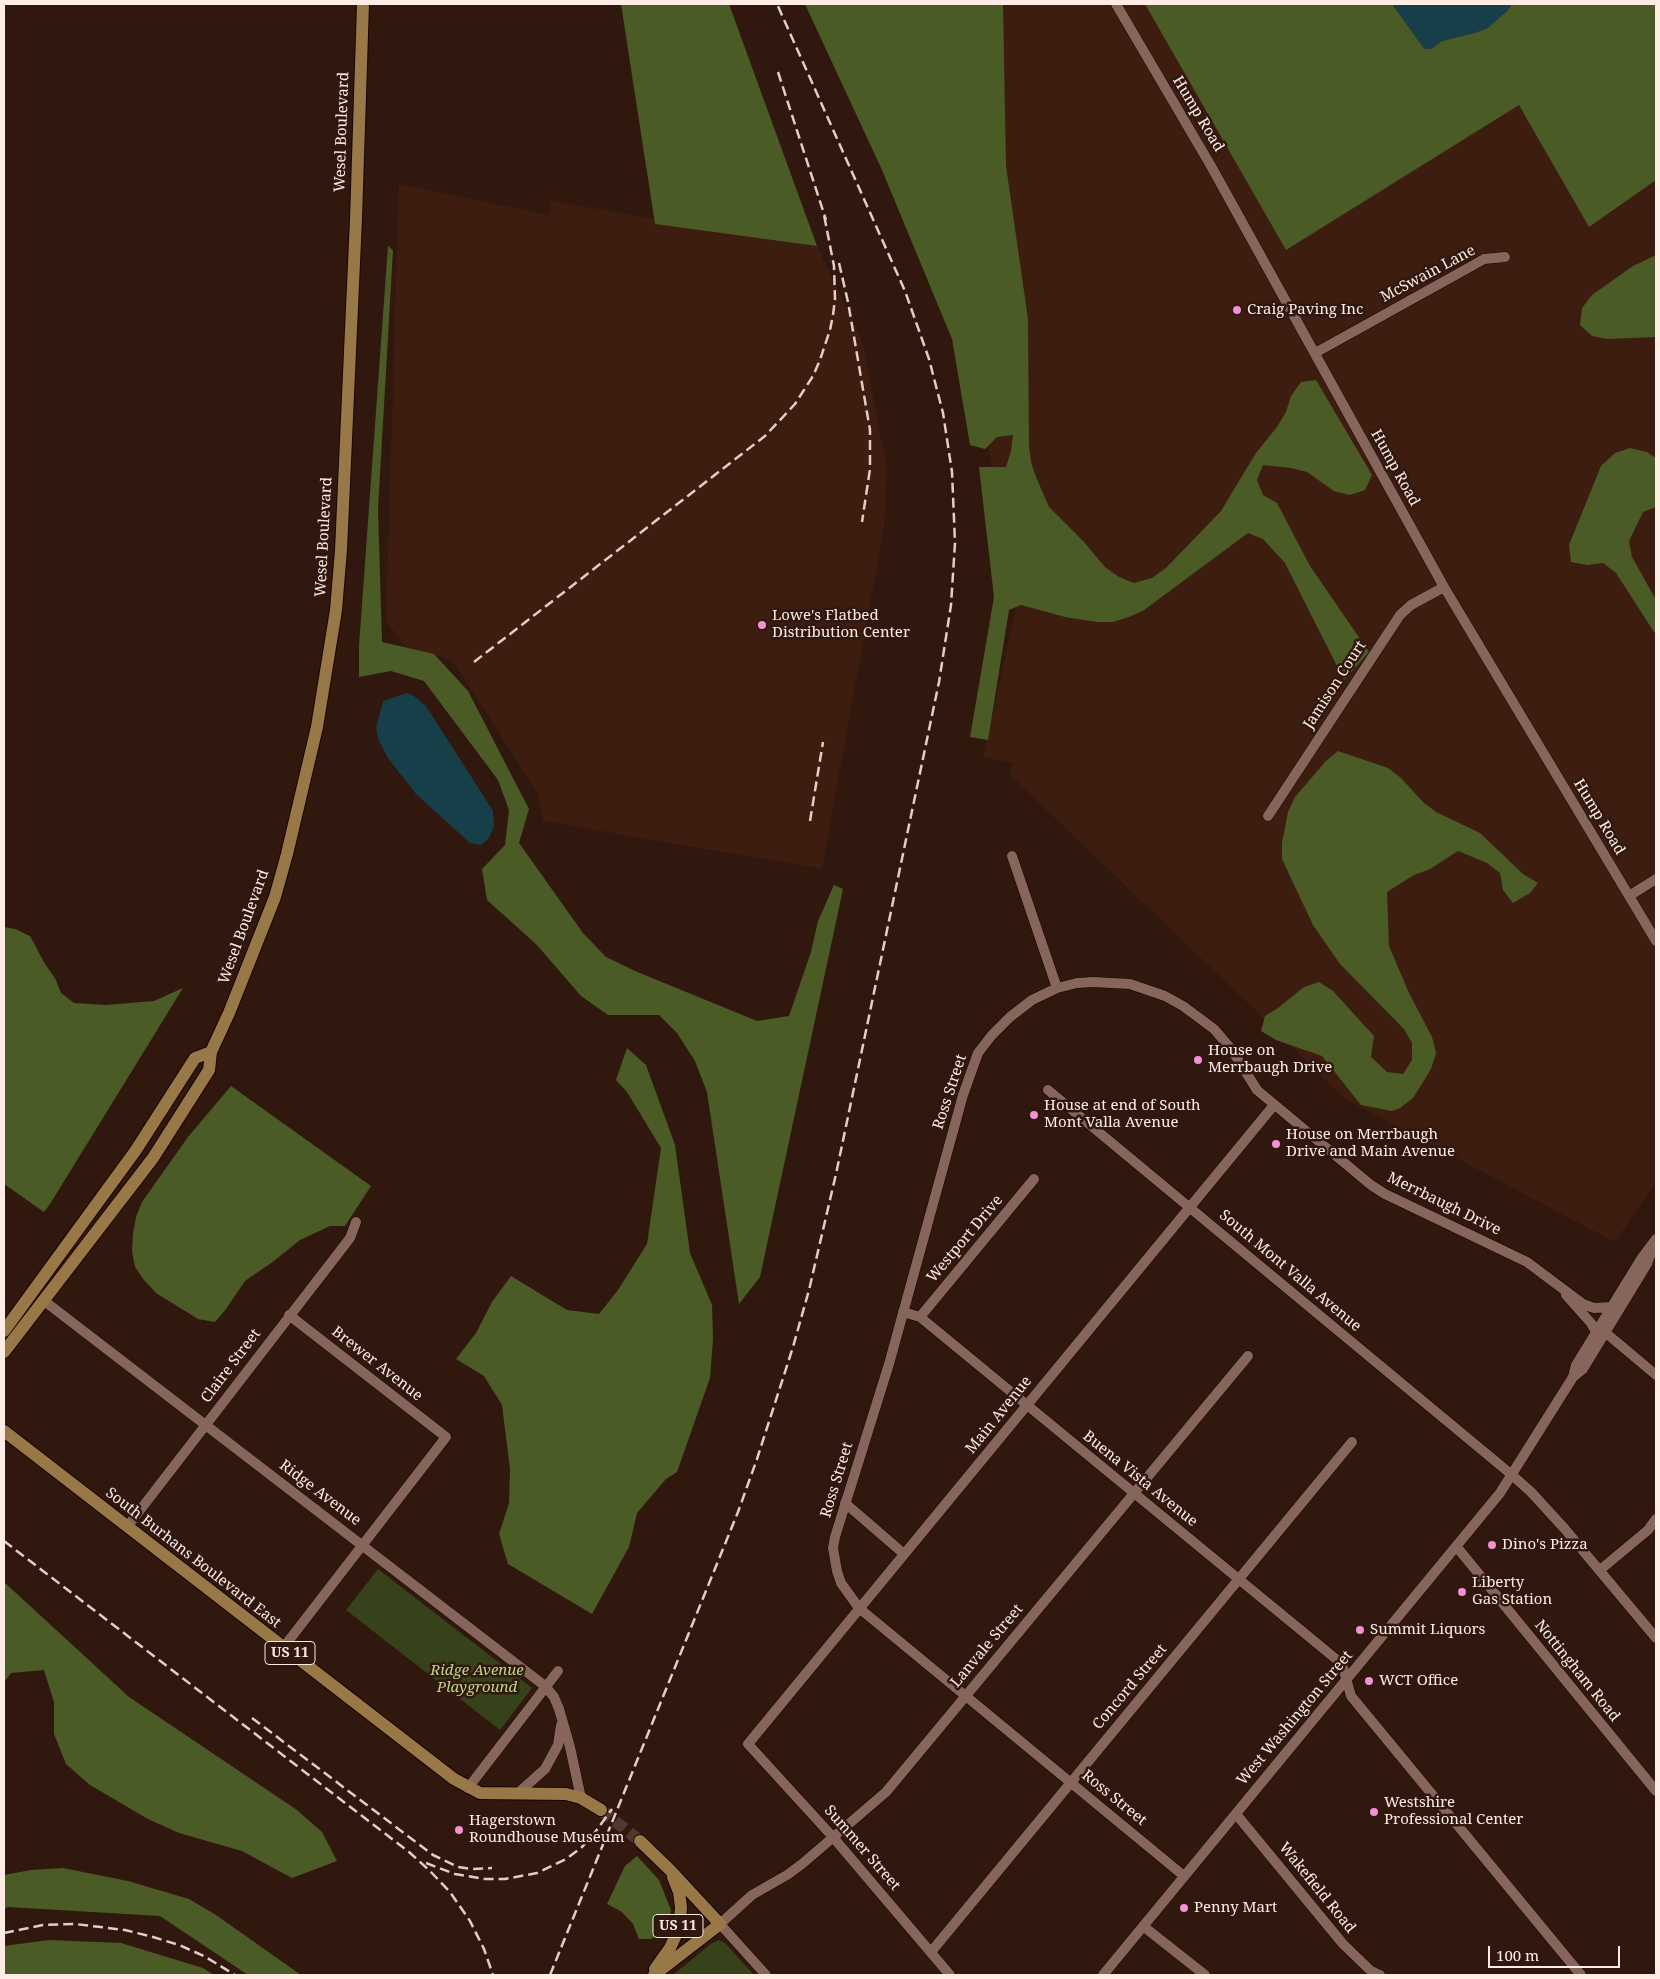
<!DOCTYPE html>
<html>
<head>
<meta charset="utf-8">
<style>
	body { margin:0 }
	#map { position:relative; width:1660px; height:1979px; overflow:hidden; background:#31180e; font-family:"Noto Serif",serif }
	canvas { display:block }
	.frame { position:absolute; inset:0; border:5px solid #feece5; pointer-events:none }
	.scale { position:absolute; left:1488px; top:1946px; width:132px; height:22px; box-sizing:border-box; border:2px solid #feece5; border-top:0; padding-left:6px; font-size:15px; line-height:18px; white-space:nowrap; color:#feece5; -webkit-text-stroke:4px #31180e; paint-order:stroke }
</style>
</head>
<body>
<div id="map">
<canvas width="1660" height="1979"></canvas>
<div class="frame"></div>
<div class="scale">100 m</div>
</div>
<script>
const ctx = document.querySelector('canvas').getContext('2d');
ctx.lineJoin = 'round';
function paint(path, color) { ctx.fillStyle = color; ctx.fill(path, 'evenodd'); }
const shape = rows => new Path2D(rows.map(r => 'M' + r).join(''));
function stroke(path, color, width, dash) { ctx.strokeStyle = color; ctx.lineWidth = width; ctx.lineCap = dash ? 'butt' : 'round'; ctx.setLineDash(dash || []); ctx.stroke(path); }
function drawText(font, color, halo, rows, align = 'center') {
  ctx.font = font + ' "Noto Serif",serif'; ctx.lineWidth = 5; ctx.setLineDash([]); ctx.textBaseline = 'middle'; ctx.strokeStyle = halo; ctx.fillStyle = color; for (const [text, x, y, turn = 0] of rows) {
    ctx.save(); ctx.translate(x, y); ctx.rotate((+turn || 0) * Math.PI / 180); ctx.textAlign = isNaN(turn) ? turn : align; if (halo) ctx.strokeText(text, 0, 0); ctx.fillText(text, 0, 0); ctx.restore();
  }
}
paint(shape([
	[949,4,1656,4,1656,1181,1615,1242,1345,1099,1251,1006,1010,775,1013,763,983,757,1022,580,948,294],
	[399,184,549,215,551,201,817,246,863,343,887,470,884,526,822,869,543,821,539,795,452,660,406,647,386,621]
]), '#3d1d10');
paint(shape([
	[378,1569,532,1688,500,1730,346,1610],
	[719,1940,726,1944,754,1975,673,1975,712,1943]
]), '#36421a');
paint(shape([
	[621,4,729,4,817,246,655,224],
	[805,4,1003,4,1006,166,1028,319,1029,446,1031,462,1036,477,1049,507,1084,542,1105,567,1119,577,1134,583,1152,578,1166,568,1221,511,1256,453,1277,427,1286,412,1291,396,1301,382,1316,380,1372,475,1365,490,1350,495,1334,491,1307,472,1291,468,1263,465,1257,480,1263,495,1277,503,1310,566,1369,652,1344,680,1285,563,1263,539,1248,533,1144,610,1129,617,1113,622,1097,622,1065,617,1021,605,1009,610,988,740,970,737,994,597,979,467,1006,467,1011,451,1013,435,997,437,985,449,970,445,952,339,882,170],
	[1145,4,1392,4,1423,47,1426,49,1431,49,1442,41,1457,36,1507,11,1512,4,1656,4,1656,180,1589,227,1519,105,1286,250],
	[388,246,393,250,378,509,382,642,434,654,468,691,529,809,519,843,583,933,606,957,635,971,757,1021,789,1016,811,952,818,921,834,885,843,889,760,1277,739,1304,707,1092,695,1061,677,1033,659,1015,608,1015,581,996,537,945,487,900,482,869,505,845,509,810,498,780,424,681,391,671,359,677,359,646],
	[1656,255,1656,337,1608,339,1592,336,1580,325,1582,308,1592,295,1633,266],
	[1630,448,1647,452,1656,458,1656,507,1643,512,1629,541,1632,557,1656,600,1656,635,1616,573,1603,563,1587,565,1571,562,1569,545,1601,466,1615,453],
	[1338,751,1388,768,1401,778,1423,802,1436,812,1480,833,1523,874,1538,883,1530,893,1513,903,1503,890,1500,873,1487,863,1458,851,1430,869,1414,875,1387,892,1389,946,1409,993,1432,1037,1436,1053,1431,1069,1413,1098,1400,1108,1392,1111,1361,1105,1322,1056,1276,1040,1261,1031,1265,1016,1278,1008,1304,987,1319,982,1333,991,1374,1036,1371,1057,1387,1072,1403,1074,1412,1060,1412,1043,1404,1029,1340,964,1313,925,1282,859,1282,843,1288,812,1295,797,1326,761],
	[4,927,15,929,30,936,45,964,55,978,61,993,74,1003,106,1005,154,1001,183,988,50,1204,44,1212,4,1184],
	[627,1048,646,1065,675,1145,690,1253,712,1305,713,1339,710,1378,677,1472,666,1479,637,1513,629,1547,592,1614,508,1564,499,1534,509,1503,510,1469,502,1405,484,1376,456,1359,476,1333,492,1302,511,1276,567,1310,599,1314,618,1290,647,1244,661,1148,627,1092,616,1080],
	[231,1086,371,1186,345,1226,330,1226,300,1240,274,1261,245,1281,226,1309,215,1322,198,1319,156,1293,144,1280,135,1267,132,1251,133,1234,136,1217,142,1202,188,1137],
	[4,1582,129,1697,297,1810,322,1832,337,1861,292,1878,242,1851,179,1833,148,1819,90,1785,66,1764,54,1734,54,1702,44,1670,11,1673,4,1682],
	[637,1856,659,1880,671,1910,669,1927,651,1939,639,1939,633,1924,622,1912,607,1904,625,1866],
	[63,1868,128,1881,189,1899,216,1915,301,1975,248,1975,160,1916,8,1907,4,1909,4,1875,31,1870],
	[49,1940,121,1943,203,1968,214,1975,4,1975,4,1946]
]), '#4b5b25');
paint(shape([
	[1392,4,1512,4,1507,11,1488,28,1475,33,1442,41,1431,49,1426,49,1423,47],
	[407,693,414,696,426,706,493,811,494,826,489,838,481,845,470,843,416,794,388,758,379,741,376,728,383,701]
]), '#173f4a');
stroke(shape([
	[601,1810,640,1841]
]), '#50382e', 12, [12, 6]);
const minor = shape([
	[1116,4,1211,166,1444,587,1656,941],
	[1315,353,1470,267,1484,259,1505,257],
	[1268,816,1400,615,1411,605,1444,587],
	[1012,856,1057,988],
	[1629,896,1656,879],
	[1048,1090,1512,1475,1531,1492,1564,1528,1656,1638],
	[1566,1295,1591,1323,1596,1332],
	[43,1300,545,1686,554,1697,559,1709,570,1747,581,1798],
	[903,1312,920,1317,1342,1664,1351,1696,1581,1975],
	[920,1317,1034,1179],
	[1606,1333,1656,1375],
	[1573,1377,1583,1369,1647,1264,1653,1247],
	[845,1503,904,1554],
	[127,1527,350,1238,356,1222],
	[1456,1546,1656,1791],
	[1600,1570,1648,1530,1656,1519],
	[283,1648,446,1437,289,1315],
	[468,1788,558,1671],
	[517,1794,545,1769,558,1745,561,1725],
	[1236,1814,1343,1944,1371,1971,1380,1975],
	[1184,1876,859,1608,841,1583,837,1571,833,1548,835,1537,889,1364,963,1095,978,1053,992,1035,1010,1017,1032,1000,1057,988,1077,983,1093,982,1130,984,1165,996,1183,1006,1214,1029,1232,1050,1257,1090,1371,1185,1385,1194,1527,1262,1583,1304,1594,1308,1611,1307],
	[1143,1926,1205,1975],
	[931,1952,1352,1442],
	[766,1975,720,1924,752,1895,787,1875,802,1864,886,1792,1248,1356],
	[950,1975,832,1836,748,1744,1274,1105],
	[1103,1975,1500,1493,1573,1377,1576,1365,1641,1259,1656,1239]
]);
const major = shape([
	[4,1331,136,1150,195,1058,211,1052],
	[4,1352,153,1158,209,1070,211,1052,229,1013,275,897,287,854,317,727,336,610,341,550,356,219,363,4],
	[4,1431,454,1779,480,1793,566,1794,581,1798,601,1810],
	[640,1841,670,1870,720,1924,654,1975],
	[655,1969,670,1948,676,1935,680,1920,681,1907,679,1892,673,1877]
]);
stroke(minor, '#180300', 11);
stroke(major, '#180300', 14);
stroke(minor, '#86665a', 10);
stroke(major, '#977846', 12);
stroke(shape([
	[778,72,826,220],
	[839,263,848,302,870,430,870,469,862,522],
	[474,662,765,436,795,404,813,376,820,360,830,330,833,315,835,299,834,266,824,215],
	[810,821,823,742],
	[4,1541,409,1852,430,1871,450,1892,470,1921,484,1949,493,1975],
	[252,1718,433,1855,458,1867,472,1869,492,1868],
	[426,1863,455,1874,485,1879,505,1879,537,1873,566,1859,581,1848,593,1835,612,1809],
	[4,1933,43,1925,75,1924,125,1930,153,1937,179,1945,204,1956,235,1975],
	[550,1975,738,1512,757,1459,793,1347,809,1290,836,1174,939,682,951,605,955,543,952,472,943,413,929,359,905,291,777,4]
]), '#e1cec6', 2.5, [10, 5]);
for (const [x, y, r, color] of [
	[1237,310,5,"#f491d4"],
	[762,625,5,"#f491d4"],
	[1198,1060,5,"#f491d4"],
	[1034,1115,5,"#f491d4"],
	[1276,1144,5,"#f491d4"],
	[1492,1545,5,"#f491d4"],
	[1462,1592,5,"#f491d4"],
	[1360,1630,5,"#f491d4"],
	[1369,1681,5,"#f491d4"],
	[1374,1812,5,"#f491d4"],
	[459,1830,5,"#f491d4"],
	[1184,1908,5,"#f491d4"]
]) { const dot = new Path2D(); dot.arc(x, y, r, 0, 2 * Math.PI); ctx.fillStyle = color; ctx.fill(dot); stroke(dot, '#31180e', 2); }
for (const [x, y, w] of [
	[290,1653,50],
	[678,1926,50]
]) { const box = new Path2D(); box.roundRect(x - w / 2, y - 11.5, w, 23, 4); ctx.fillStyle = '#31180e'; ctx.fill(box); stroke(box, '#feece5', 1); }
drawText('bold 14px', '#feece5', null, [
	["US 11",290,1653],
	["US 11",678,1926]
]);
drawText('15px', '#feece5', '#31180e', [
	["Hump Road",1198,114,59],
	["Wesel Boulevard",342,132,-88],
	["McSwain Lane",1428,274,-28],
	["Hump Road",1395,468,61],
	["Wesel Boulevard",324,537,-87],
	["Jamison Court",1335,685,-57],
	["Hump Road",1599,817,59],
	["Wesel Boulevard",244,927,-70],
	["Ross Street",950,1092,-72],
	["Merrbaugh Drive",1444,1204,26],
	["Westport Drive",965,1239,-50],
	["South Mont Valla Avenue",1290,1271,40],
	["Brewer Avenue",377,1364,38],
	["Claire Street",231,1366,-53],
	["Main Avenue",999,1415,-51],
	["Buena Vista Avenue",1140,1479,39],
	["Ross Street",837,1480,-73],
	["Ridge Avenue",320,1493,37],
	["South Burhans Boulevard East",193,1558,38],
	["Lanvale Street",987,1646,-50],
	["Nottingham Road",1577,1671,51],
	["Concord Street",1130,1687,-50],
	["West Washington Street",1295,1718,-50],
	["Ross Street",1114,1798,39],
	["Summer Street",862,1848,49],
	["Wakefield Road",1317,1888,51]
]);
drawText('15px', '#feece5', '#31180e', [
	["Craig Paving Inc",1247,310],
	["Lowe's Flatbed",772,616],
	["Distribution Center",772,633],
	["House on",1208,1051],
	["Merrbaugh Drive",1208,1068],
	["House at end of South",1044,1106],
	["Mont Valla Avenue",1044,1123],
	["House on Merrbaugh",1286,1135],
	["Drive and Main Avenue",1286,1152],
	["Dino's Pizza",1502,1545],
	["Liberty",1472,1583],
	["Gas Station",1472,1600],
	["Summit Liquors",1370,1630],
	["WCT Office",1379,1681],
	["Westshire",1384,1803],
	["Professional Center",1384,1820],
	["Hagerstown",469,1821],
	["Roundhouse Museum",469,1838],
	["Penny Mart",1194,1908]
], 'left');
drawText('italic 15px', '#bdd785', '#31180e', [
	["Ridge Avenue",477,1671],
	["Playground",477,1688]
]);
</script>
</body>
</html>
